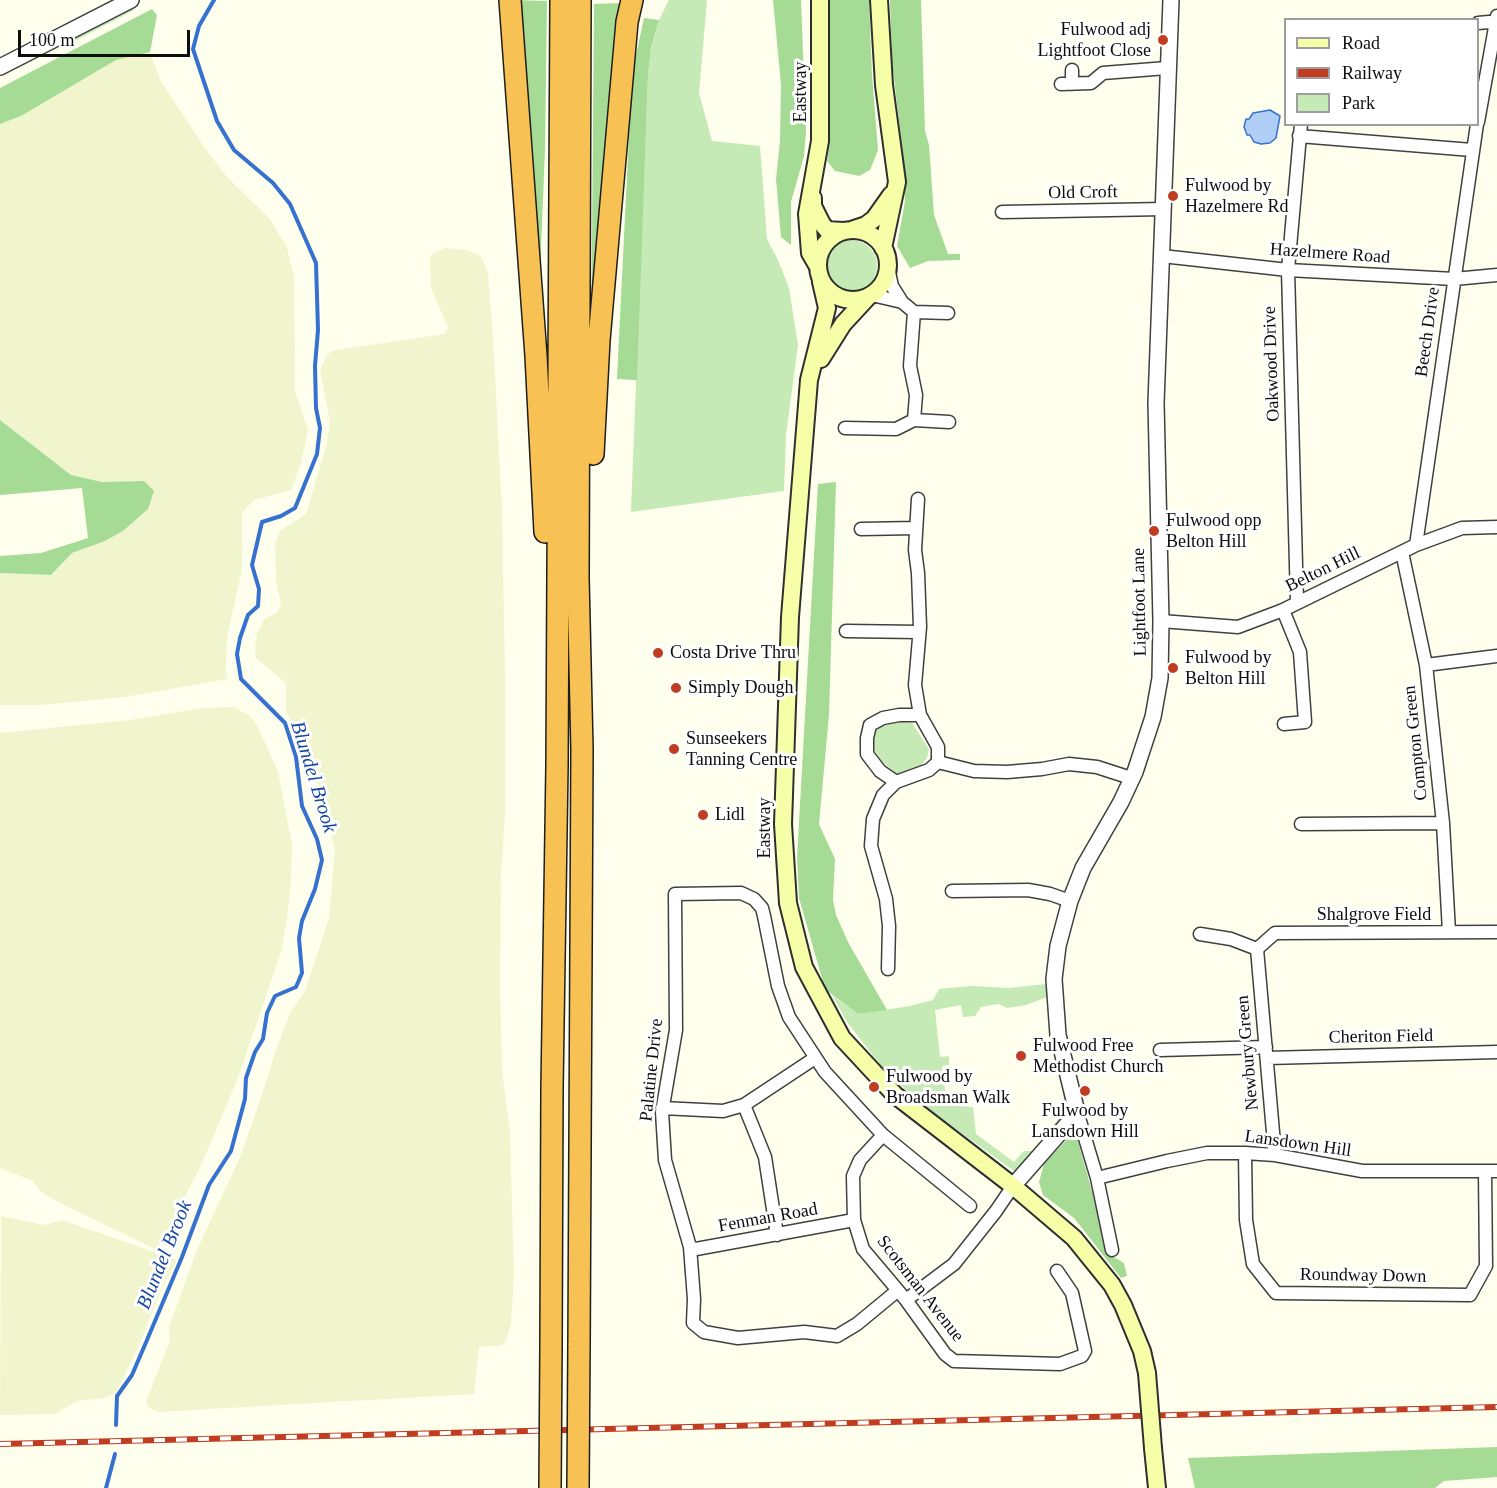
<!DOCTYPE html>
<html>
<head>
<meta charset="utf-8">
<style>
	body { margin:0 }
	#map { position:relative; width:1497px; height:1488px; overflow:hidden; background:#ffffed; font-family:"Times New Roman",serif }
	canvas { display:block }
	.legend { position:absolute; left:1284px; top:18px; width:195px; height:108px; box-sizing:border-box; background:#fff; border:2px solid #9e9e9e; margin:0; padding:8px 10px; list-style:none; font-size:18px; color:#0d0d0d }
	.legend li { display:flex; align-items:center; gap:12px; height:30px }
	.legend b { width:30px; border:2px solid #9e9e9e }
	.scale { position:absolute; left:18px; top:30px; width:172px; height:27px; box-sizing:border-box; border:3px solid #0d0d0d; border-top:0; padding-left:8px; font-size:18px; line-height:21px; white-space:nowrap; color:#0d0d0d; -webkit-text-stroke:4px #fff; paint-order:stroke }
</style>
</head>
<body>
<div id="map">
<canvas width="1497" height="1488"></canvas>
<ul class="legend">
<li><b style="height:8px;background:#f6ffa8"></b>Road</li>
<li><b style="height:8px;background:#c03d22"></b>Railway</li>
<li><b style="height:16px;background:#c6eab6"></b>Park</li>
</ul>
<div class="scale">100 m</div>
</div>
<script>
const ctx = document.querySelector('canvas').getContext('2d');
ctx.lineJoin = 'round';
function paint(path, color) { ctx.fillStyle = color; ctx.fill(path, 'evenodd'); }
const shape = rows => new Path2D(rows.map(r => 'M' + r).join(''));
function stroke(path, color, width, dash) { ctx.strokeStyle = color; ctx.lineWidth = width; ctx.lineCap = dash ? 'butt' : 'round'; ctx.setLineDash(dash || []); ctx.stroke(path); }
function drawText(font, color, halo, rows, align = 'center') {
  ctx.font = font + ' "Times New Roman",serif'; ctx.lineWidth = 6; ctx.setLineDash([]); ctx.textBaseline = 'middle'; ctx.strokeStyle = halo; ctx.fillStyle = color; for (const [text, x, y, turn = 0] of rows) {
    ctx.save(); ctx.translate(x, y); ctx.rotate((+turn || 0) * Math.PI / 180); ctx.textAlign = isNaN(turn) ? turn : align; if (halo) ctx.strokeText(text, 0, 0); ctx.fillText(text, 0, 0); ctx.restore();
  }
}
paint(shape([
	[150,52,160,80,204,147,226,176,269,218,287,247,294,278,295,391,308,430,301,463,291,490,254,500,242,513,242,570,227,637,226,674,228,679,124,697,40,705,0,705,0,573,51,575,72,553,105,541,123,531,148,509,144,481,102,482,71,475,0,420,0,124,21,116,116,60],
	[445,248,467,250,481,256,488,273,493,336,502,510,505,674,505,815,501,876,500,987,502,1071,510,1132,514,1276,511,1323,506,1341,502,1345,479,1347,474,1394,158,1412,149,1408,146,1402,170,1340,169,1327,197,1250,240,1157,261,1098,276,1050,289,1015,305,991,329,918,335,850,322,797,300,738,286,711,286,683,256,658,255,648,257,633,265,619,277,612,281,604,276,580,275,545,280,531,306,514,326,447,330,422,320,370,326,357,331,351,444,334,448,328,431,287,430,256],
	[233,707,249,715,258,727,278,772,292,845,291,881,288,911,282,949,239,1075,203,1161,160,1245,155,1249,56,1201,41,1192,33,1181,0,1168,0,733,130,720,204,708],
	[1,1216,45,1225,62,1220,177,1260,163,1286,136,1352,116,1392,106,1398,77,1401,55,1414,0,1415]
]), '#f0f5cd');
paint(shape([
	[669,0,707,0,699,93,712,141,760,146,767,239,778,260,789,288,798,345,786,435,784,491,631,512,648,75,651,49,659,20],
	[132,8,134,10,67,45,65,42],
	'825 266a26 26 0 1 1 52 0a26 26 0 1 1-52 0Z',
	[895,720,912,723,929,749,927,758,918,769,899,775,882,762,872,746,871,737,874,731,884,723],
	[1046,984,1047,997,1026,1005,1007,1008,999,1004,981,1007,975,1016,963,1017,961,1005,935,1010,940,1057,949,1056,949,1065,942,1066,942,1069,946,1096,954,1097,959,1106,973,1107,976,1134,1014,1162,1024,1151,1034,1151,1062,1114,1065,1104,1051,1034,1050,1009,1069,1106,1058,1129,1017,1173,943,1120,888,1075,847,1022,832,995,858,1014,910,1006,933,1000,939,989,972,986,1009,988]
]), '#c6eab6');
paint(shape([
	[515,0,547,1,545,149,539,299],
	[773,0,801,0,806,131,804,156,791,202,791,245,781,237,776,179,780,141,781,85],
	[825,0,869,0,872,75,878,150,870,170,859,176,835,171,827,161,830,139],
	[890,0,921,0,925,131,929,145,934,215,948,254,960,254,960,260,928,261,910,268,897,246,905,201,903,155,892,62],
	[622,3,591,363,594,4],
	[152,9,157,15,150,52,116,60,21,116,0,124,0,88],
	[644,18,659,20,651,48,648,75,637,380,617,379,632,74],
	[0,420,71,475,102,482,144,481,154,491,148,509,123,531,105,541,72,553,51,575,0,573,0,556,41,553,88,538,82,488,0,495],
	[836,482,829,715,819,824,835,859,833,900,836,915,848,942,887,1010,858,1014,825,989,799,898,797,858,818,484],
	[1075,1131,1110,1255,1124,1263,1127,1276,1121,1278,1074,1218,1043,1195,1039,1182,1044,1164],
	[1497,1447,1497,1477,1444,1481,1435,1488,1195,1488,1188,1458]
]), '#a6db95');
const water = shape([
	[1270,110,1280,116,1276,138,1270,143,1261,144,1254,142,1250,135,1247,135,1244,127,1246,119,1249,119,1253,113,1270,110]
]);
paint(water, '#b1cef7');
stroke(water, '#3671d0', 1.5);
stroke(shape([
	[116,1425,117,1396,132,1375,147,1340,182,1257,209,1185,231,1151,245,1099,246,1078,255,1052,263,1039,267,1013,275,996,296,987,302,973,299,938,302,921,315,889,322,860,317,839,302,806,296,757,285,723,241,679,237,654,240,638,248,615,258,606,259,589,252,565,262,522,281,516,295,508,317,454,320,428,316,408,315,366,318,330,316,263,290,204,273,183,234,150,217,121,193,49,199,26,214,0],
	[106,1488,115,1454]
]), '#3671d0', 4);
const minor = shape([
	[1478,23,1489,22,1497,27],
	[1061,84,1091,83,1103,73,1167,68],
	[1072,84,1072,70],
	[1478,122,1497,16],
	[1299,136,1472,150],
	[1002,212,1164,209],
	[1162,256,1288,270,1454,279,1497,275],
	[888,268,892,286,902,302,914,312,948,313],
	[872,295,902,302],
	[914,420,949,422],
	[845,428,896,429,914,420,916,395,910,366,914,312],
	[861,529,916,528],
	[1416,545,1477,124],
	[1402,552,1426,665,1443,823,1449,932],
	[1297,602,1288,270,1301,124],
	[1283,610,1300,652,1305,722,1284,724],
	[1161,621,1238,627,1283,610,1416,545,1462,528,1497,527],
	[846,631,919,632],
	[1426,665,1497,656],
	[938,762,974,771,1007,772,1042,769,1069,764,1097,767,1131,778],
	[896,782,880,771,867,754,867,738,870,725,883,718,899,715,920,715],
	[1301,824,1443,823],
	[952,891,1028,890,1050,894,1070,901],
	[1200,934,1231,939,1257,949],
	[1257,949,1275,933,1497,932],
	[1257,949,1275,1155],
	[888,969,889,926,886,899,871,846,873,819,883,795,896,782,929,770,938,762,938,747,920,715,915,685,920,627,918,573,915,550,918,499],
	[1160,1050,1266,1047],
	[1267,1058,1497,1052],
	[744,1105,765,1157,777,1235],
	[662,1108,723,1111,744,1105,815,1058],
	[1076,1108,1097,1178,1112,1250],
	[883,1135,825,1072,789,1017,778,986,764,916,762,908,754,899,741,893,675,894,676,1030,662,1112,665,1160,690,1247,694,1299,693,1323,704,1332,738,1338,804,1332,837,1336,857,1324,897,1291],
	[1245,1153,1246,1220,1253,1264,1276,1293,1470,1295,1486,1266,1485,1171],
	[1097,1178,1167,1161,1207,1153,1245,1153,1275,1155,1362,1171,1497,1171],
	[970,1206,883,1135,860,1160,853,1176,854,1220,863,1249,906,1300,945,1354,954,1361,1060,1364,1082,1356,1085,1351,1072,1293,1057,1271],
	[690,1247,696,1249,854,1220],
	[906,1300,954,1264,996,1211,1013,1186]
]);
const tertiary = shape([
	[0,67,131,0],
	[1013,1186,1071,1120,1076,1108,1058,1035,1054,979,1058,946,1070,901,1083,868,1121,802,1135,772,1153,717,1160,678,1161,621,1156,403,1171,0]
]);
const secondary = shape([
	[879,0,884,85,897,182,883,248],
	[813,198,813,206,822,224,827,230,843,231],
	'818 265a35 35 0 1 1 70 0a35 35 0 1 1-70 0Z',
	[851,230,866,225,874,219,891,195],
	[817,265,810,253,807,214,820,141,820,0],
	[821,282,827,308,809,380,790,617,783,824,788,903,804,967,842,1038,895,1095,1013,1186,1074,1238,1112,1285,1123,1305,1142,1351,1147,1373],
	[821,359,843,324,867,298],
	[1153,1448,1157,1488]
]);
const motorway = shape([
	[510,0,536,356,545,532],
	[593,454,599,340,627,22,632,0],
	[551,1345,552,1088,557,766,561,0],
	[579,1345,582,749,578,578,580,0]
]);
stroke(minor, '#404040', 15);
stroke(tertiary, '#404040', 18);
stroke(secondary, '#2f2f2f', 20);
stroke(motorway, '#1e1e1e', 24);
stroke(minor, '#fff', 12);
stroke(tertiary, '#fff', 15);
stroke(secondary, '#f6ffa8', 16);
stroke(motorway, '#f7c253', 21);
const rail = shape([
	[0,1444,1497,1407]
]);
stroke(rail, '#c03d22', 6);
stroke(rail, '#fff', 4, [11]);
const secondaryBridge = shape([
	[1147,1373,1153,1448]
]);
const motorwayBridge = shape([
	[550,1488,551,1345],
	[578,1488,579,1345]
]);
stroke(secondaryBridge, '#2f2f2f', 20, []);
stroke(motorwayBridge, '#1e1e1e', 24, []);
stroke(secondaryBridge, '#f6ffa8', 16);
stroke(motorwayBridge, '#f7c253', 21);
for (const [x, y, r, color] of [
	[1163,40,6,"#c03d22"],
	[1173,196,6,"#c03d22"],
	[1154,531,6,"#c03d22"],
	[658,653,6,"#c03d22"],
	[1173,668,6,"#c03d22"],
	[676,688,6,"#c03d22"],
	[674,749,6,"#c03d22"],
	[703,815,6,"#c03d22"],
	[1021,1056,6,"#c03d22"],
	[874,1087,6,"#c03d22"],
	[1085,1091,6,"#c03d22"]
]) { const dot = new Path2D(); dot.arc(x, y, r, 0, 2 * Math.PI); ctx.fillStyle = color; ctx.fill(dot); stroke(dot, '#fff', 2); }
drawText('18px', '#0d0d0d', '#fff', [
	["Fulwood adj",1151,30,"right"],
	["Lightfoot Close",1151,51,"right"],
	["Fulwood by",1185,186],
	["Hazelmere Rd",1185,207],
	["Fulwood opp",1166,521],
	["Belton Hill",1166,542],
	["Costa Drive Thru",670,653],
	["Fulwood by",1185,658],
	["Belton Hill",1185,679],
	["Simply Dough",688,688],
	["Sunseekers",686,739],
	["Tanning Centre",686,760],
	["Lidl",715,815],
	["Fulwood Free",1033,1046],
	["Methodist Church",1033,1067],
	["Fulwood by",886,1077],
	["Broadsman Walk",886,1098],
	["Fulwood by",1085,1111,"center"],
	["Lansdown Hill",1085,1132,"center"]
], 'left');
drawText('18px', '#0d0d0d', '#fff', [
	["Eastway",801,92,-90],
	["Old Croft",1083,193,-1],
	["Hazelmere Road",1330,254,4],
	["Beech Drive",1428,332,-82],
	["Oakwood Drive",1272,364,-92],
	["Belton Hill",1323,570,-26],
	["Lightfoot Lane",1140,602,-91],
	["Compton Green",1416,743,-96],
	["Eastway",765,828,-90],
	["Shalgrove Field",1374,915],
	["Cheriton Field",1381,1037,-1],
	["Newbury Green",1248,1053,-95],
	["Palatine Drive",652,1070,-84],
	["Lansdown Hill",1298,1144,8],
	["Fenman Road",768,1218,-10],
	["Roundway Down",1363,1276,1],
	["Scotsman Avenue",920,1289,52]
]);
drawText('italic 20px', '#1445a2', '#fff', [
	["Blundel Brook",313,777,73],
	["Blundel Brook",165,1255,-68]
]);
</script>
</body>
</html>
